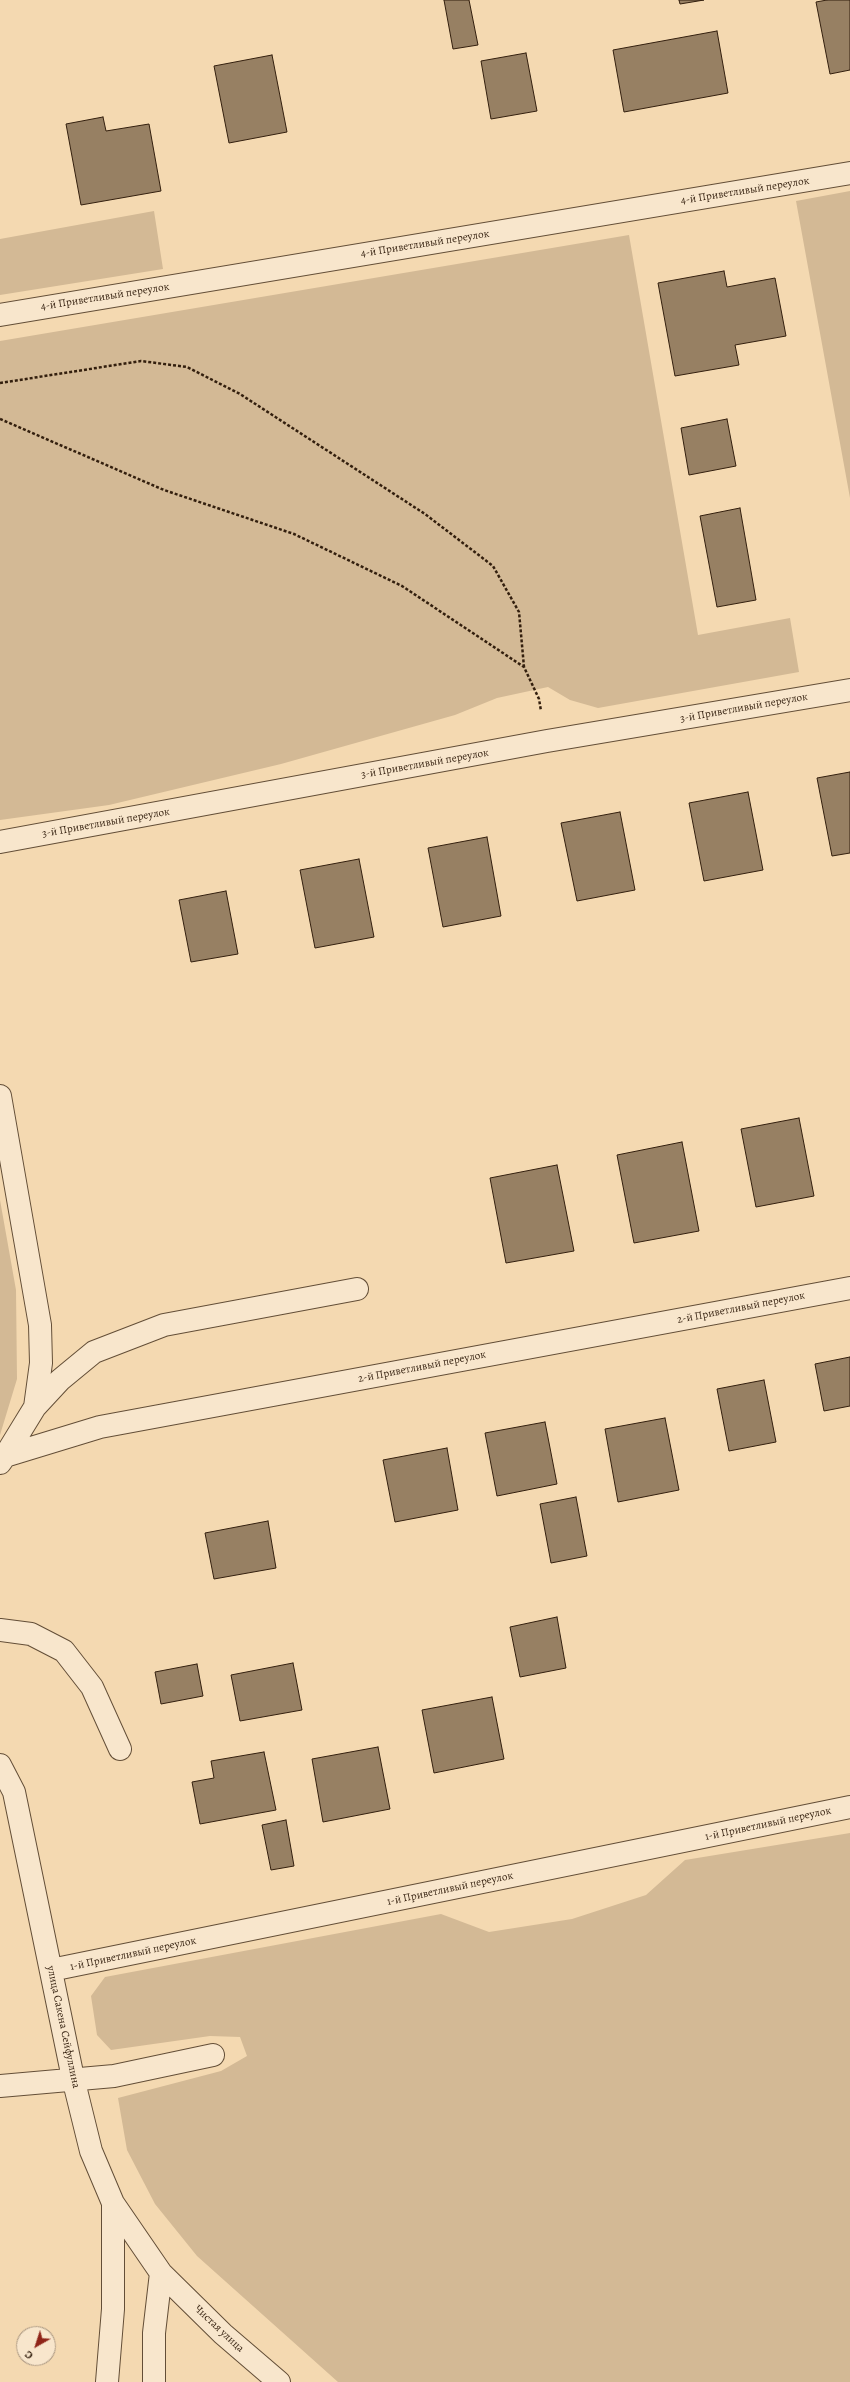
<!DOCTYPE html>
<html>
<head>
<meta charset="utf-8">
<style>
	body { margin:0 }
	#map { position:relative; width:850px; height:2382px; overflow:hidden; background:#f4d9b1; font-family:Alegreya,serif }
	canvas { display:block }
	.north { position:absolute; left:16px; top:2326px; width:40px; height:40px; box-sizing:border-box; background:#f8e6cc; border:1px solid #a99680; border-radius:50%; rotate:219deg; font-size:11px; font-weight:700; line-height:16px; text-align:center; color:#331f0e }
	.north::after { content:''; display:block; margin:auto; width:14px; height:18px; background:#8f2418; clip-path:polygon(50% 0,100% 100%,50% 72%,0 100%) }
</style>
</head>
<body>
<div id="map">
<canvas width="850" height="2382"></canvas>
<div class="north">С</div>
</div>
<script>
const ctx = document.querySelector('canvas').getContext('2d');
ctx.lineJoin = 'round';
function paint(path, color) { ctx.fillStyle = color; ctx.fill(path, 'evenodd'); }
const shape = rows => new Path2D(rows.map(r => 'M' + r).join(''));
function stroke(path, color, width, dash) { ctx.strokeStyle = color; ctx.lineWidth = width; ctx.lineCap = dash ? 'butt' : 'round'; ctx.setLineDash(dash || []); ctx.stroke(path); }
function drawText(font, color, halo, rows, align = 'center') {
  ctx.font = font + ' Alegreya,serif'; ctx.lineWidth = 4; ctx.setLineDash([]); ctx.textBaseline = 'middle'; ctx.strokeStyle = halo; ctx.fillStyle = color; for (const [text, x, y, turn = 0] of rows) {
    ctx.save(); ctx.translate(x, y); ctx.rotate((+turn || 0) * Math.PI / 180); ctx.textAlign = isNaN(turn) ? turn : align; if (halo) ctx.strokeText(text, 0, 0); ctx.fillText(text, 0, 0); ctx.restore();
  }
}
paint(shape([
	[850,191,850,498,796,201],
	[154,211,163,269,0,295,0,239],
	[629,235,698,635,790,618,799,672,598,708,570,700,548,687,497,698,455,715,281,764,109,805,0,820,0,341],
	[0,1200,16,1290,17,1379,0,1435],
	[850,1833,850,2382,338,2382,197,2256,155,2204,127,2150,118,2098,221,2071,247,2056,240,2037,210,2036,111,2050,97,2035,91,1996,105,1977,441,1914,489,1932,572,1919,646,1895,685,1860]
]), '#d3b995');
const building = shape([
	[444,0,469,0,478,45,453,49,444,0],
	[679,0,704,0,680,4,679,0],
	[827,0,850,0,850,70,830,74,816,2,827,0],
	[717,31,728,93,624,112,613,50,717,31],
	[526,53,537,111,491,119,481,61,526,53],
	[272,55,287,132,229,143,214,66,272,55],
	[103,117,106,131,149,124,161,191,81,205,66,124,103,117],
	[724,271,727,287,775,278,786,336,735,345,739,365,675,376,658,283,724,271],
	[727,419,736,466,689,475,681,428,727,419],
	[740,508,756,600,717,607,700,516,740,508],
	[850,772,850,853,832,856,817,778,850,772],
	[748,792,763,870,704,881,689,803,748,792],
	[620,812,635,890,577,901,561,823,620,812],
	[487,837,501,916,443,927,428,848,487,837],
	[359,859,374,937,315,948,300,870,359,859],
	[226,891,238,954,191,962,179,900,226,891],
	[799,1118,814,1196,756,1207,741,1129,799,1118],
	[682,1142,699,1231,634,1243,617,1155,682,1142],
	[557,1165,574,1251,506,1263,490,1178,557,1165],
	[850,1357,850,1406,824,1411,815,1364,850,1357],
	[764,1380,776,1442,729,1451,717,1389,764,1380],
	[665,1418,679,1490,618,1502,605,1429,665,1418],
	[545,1422,557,1484,497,1496,485,1433,545,1422],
	[447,1448,458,1510,395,1522,383,1460,447,1448],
	[576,1497,587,1556,551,1563,540,1504,576,1497],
	[268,1521,276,1568,214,1579,205,1533,268,1521],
	[557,1617,566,1668,520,1677,510,1627,557,1617],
	[293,1663,302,1710,240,1721,231,1675,293,1663],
	[197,1664,203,1696,161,1704,155,1672,197,1664],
	[492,1697,504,1759,434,1773,422,1710,492,1697],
	[378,1747,390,1809,323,1822,312,1759,378,1747],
	[264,1752,276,1810,200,1824,192,1782,214,1778,211,1761,264,1752],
	[286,1820,294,1866,271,1870,262,1825,286,1820]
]);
paint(building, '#978063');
stroke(building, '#331f0e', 1);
const minor = shape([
	[0,315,850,173],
	[0,842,547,741,850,690],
	[0,1096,40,1325,41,1363,35,1407,5,1456],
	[35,1407,60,1380,94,1352,164,1325,357,1289],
	[0,1463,5,1456,100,1427,850,1288],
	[0,1630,31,1634,64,1651,92,1687,120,1749],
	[0,1765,14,1792,73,2078,91,2151,113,2203,161,2273,223,2334,279,2382],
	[51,1970,850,1807],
	[0,2086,114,2076,213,2055],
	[107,2382,113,2309,113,2203],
	[154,2382,154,2333,161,2273]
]);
stroke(minor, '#634e37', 24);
stroke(shape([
	[0,383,141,361,187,367,240,394,425,514,493,566,519,612,524,667],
	[0,419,164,490,294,534,402,586,524,667,539,699,541,711]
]), '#331f0e', 2.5, [3, 2]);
stroke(minor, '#f8e6cc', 22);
drawText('11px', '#331f0e', '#f8e6cc', [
	["4-й Приветливый переулок",745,191,-9],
	["4-й Приветливый переулок",425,244,-9],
	["4-й Приветливый переулок",105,297,-9],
	["3-й Приветливый переулок",744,708,-10],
	["3-й Приветливый переулок",425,764,-10],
	["3-й Приветливый переулок",106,823,-10],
	["2-й Приветливый переулок",741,1308,-11],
	["2-й Приветливый переулок",422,1367,-11],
	["1-й Приветливый переулок",768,1824,-12],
	["1-й Приветливый переулок",450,1889,-12],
	["1-й Приветливый переулок",133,1954,-12],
	["улица Сакена Сейфуллина",63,2027,78],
	["Чистая улица",219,2329,43]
]);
</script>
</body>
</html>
